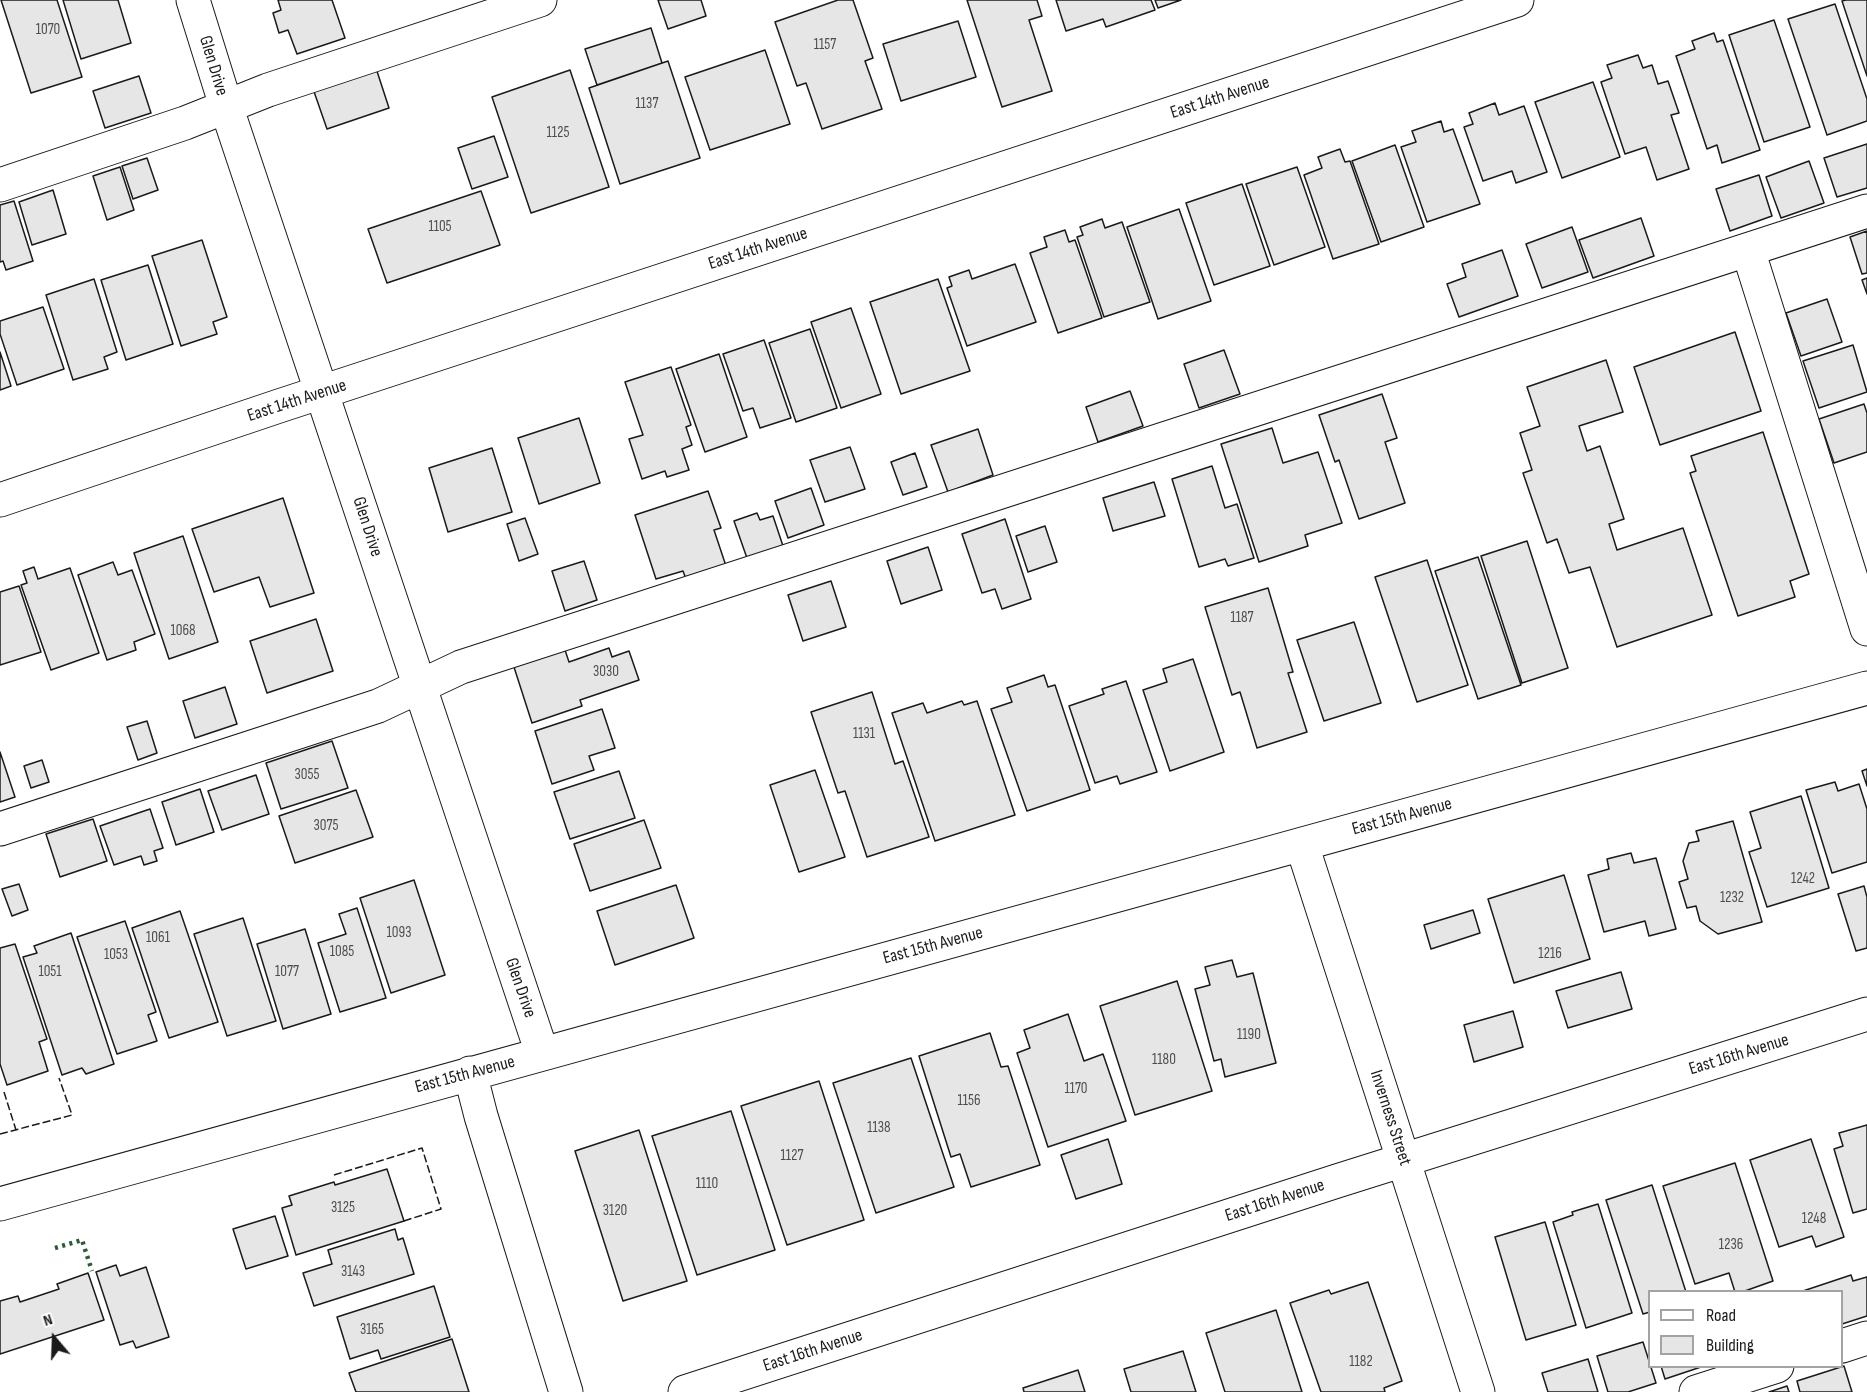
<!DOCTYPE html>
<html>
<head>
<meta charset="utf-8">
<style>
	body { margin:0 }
	#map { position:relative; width:1867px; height:1392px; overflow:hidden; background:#fff; font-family:"Sofia Sans Condensed",sans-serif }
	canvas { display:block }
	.legend { position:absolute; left:1648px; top:1290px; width:195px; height:78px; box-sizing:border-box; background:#fff; border:2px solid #a3a3a3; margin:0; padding:8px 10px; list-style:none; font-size:18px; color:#1a1a1a }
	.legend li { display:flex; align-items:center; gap:12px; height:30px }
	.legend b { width:30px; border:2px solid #a3a3a3 }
	.north { position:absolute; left:24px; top:1308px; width:60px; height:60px; -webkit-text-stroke:4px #fff; paint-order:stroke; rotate:341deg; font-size:16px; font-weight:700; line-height:24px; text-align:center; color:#1a1a1a }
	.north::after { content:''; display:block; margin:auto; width:21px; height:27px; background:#1a1a1a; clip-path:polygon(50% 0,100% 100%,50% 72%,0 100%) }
</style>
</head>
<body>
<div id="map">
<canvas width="1867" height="1392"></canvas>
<ul class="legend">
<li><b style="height:8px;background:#fff"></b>Road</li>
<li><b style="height:16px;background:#e6e6e6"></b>Building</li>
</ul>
<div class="north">N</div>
</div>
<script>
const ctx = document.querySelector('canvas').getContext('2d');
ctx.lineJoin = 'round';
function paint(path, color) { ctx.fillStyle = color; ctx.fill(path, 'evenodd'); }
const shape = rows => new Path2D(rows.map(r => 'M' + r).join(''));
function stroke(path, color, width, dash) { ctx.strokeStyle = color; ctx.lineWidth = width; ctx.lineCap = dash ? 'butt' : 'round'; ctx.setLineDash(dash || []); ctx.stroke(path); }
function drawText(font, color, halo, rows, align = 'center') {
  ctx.font = font + ' "Sofia Sans Condensed",sans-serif'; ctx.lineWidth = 4.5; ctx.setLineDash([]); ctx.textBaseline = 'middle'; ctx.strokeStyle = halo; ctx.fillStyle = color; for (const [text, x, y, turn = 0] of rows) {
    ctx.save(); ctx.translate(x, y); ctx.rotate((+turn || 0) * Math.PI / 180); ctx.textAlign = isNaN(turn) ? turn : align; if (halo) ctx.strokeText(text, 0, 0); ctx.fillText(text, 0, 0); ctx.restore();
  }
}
const building = shape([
	[1,0,57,0,82,77,31,93,1,0],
	[63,0,118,0,131,43,81,59,63,0],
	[278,0,332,0,345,38,297,54,288,30,279,33,273,13,281,10,278,0],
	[658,0,701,0,706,16,668,29,658,0],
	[838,0,853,0,873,58,865,61,882,109,822,129,806,83,797,86,775,22,838,0],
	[967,0,1037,0,1042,16,1029,20,1052,91,1002,107,967,0],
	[1056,0,1151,0,1155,10,1106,27,1103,19,1066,31,1056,0],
	[1155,0,1181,0,1158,8,1155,0],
	[1846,0,1867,0,1867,76,1842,1,1846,0],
	[1835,4,1867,99,1867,121,1827,135,1788,19,1835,4],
	[1774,20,1810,127,1764,142,1729,35,1774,20],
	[958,21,976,77,901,101,883,44,958,21],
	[651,28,662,63,597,85,585,49,651,28],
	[1714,33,1717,42,1723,40,1760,150,1722,163,1717,145,1707,149,1676,56,1695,49,1692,41,1714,33],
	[765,50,790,124,710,150,685,77,765,50],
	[1638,55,1643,68,1652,65,1658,84,1668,81,1679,113,1671,115,1689,169,1657,180,1646,147,1625,154,1601,82,1612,78,1607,65,1638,55],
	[668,61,700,158,620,184,589,88,668,61],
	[374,62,389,108,327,129,311,83,374,62],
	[570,70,609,187,531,213,492,97,570,70],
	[139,76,151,113,105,128,93,91,139,76],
	[1593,82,1620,157,1562,178,1535,102,1593,82],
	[1495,103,1499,115,1524,106,1547,172,1516,183,1512,171,1483,181,1464,127,1473,124,1469,113,1495,103],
	[1441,121,1444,132,1453,129,1480,204,1427,222,1401,147,1416,142,1412,131,1441,121],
	[494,136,508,177,472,189,458,148,494,136],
	[1867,144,1867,188,1837,197,1824,158,1867,144],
	[1395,145,1424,227,1381,242,1352,161,1395,145],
	[1340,149,1345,162,1350,161,1379,244,1333,259,1304,175,1322,168,1318,157,1340,149],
	[147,158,158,190,133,199,122,166,147,158],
	[1809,161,1824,203,1781,218,1766,177,1809,161],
	[120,167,134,210,107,220,93,176,120,167],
	[1297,167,1325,247,1274,265,1246,184,1297,167],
	[1759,175,1772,216,1730,231,1716,189,1759,175],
	[1242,184,1270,266,1214,285,1186,203,1242,184],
	[53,190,66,234,32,245,19,202,53,190],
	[481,191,500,245,387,283,368,229,481,191],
	[14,201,33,261,6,270,3,261,0,262,0,205,14,201],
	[1179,209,1211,301,1158,319,1127,227,1179,209],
	[1641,218,1654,256,1593,278,1579,240,1641,218],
	[1102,219,1105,228,1122,222,1150,302,1104,317,1077,237,1083,235,1080,227,1102,219],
	[1572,227,1588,272,1542,288,1526,244,1572,227],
	[1065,230,1069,242,1075,240,1102,318,1058,333,1030,253,1047,247,1044,237,1065,230],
	[1867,231,1867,273,1862,274,1850,237,1867,231],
	[202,240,227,317,213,322,217,334,181,346,152,256,202,240],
	[1502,250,1518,296,1459,317,1447,284,1466,277,1462,264,1502,250],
	[1015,264,1036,322,967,346,947,288,952,286,949,277,969,270,972,279,1015,264],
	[148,265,173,344,126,360,101,280,148,265],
	[1867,278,1867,294,1862,280,1867,278],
	[94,279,117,352,104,357,108,369,73,380,46,295,94,279],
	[938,279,970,371,901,394,870,302,938,279],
	[1827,299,1842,342,1801,356,1786,313,1827,299],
	[43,307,64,369,17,385,0,334,0,321,43,307],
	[851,308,881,394,841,408,811,322,851,308],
	[810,329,837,408,796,422,769,343,810,329],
	[1735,332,1761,411,1660,445,1634,367,1735,332],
	[764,340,791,418,760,428,753,408,743,411,723,354,764,340],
	[1853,345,1867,392,1819,408,1803,361,1853,345],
	[1224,350,1240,394,1199,408,1184,364,1224,350],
	[0,352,11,386,0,390,0,352],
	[719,354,747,437,705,452,676,369,719,354],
	[1606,360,1623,412,1579,426,1587,451,1600,446,1624,519,1609,524,1617,550,1683,528,1712,615,1617,647,1590,567,1569,573,1557,539,1547,543,1523,473,1532,470,1520,433,1540,426,1527,387,1606,360],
	[671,367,691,425,686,427,692,445,682,449,689,470,667,477,665,471,642,479,629,439,643,435,625,382,671,367],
	[1130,391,1143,426,1098,442,1086,407,1130,391],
	[1382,394,1397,438,1385,442,1405,503,1359,519,1339,460,1335,462,1319,415,1382,394],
	[1864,404,1867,413,1867,452,1834,463,1819,419,1864,404],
	[579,418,600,483,539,504,518,438,579,418],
	[1272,428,1283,463,1318,452,1342,523,1305,535,1308,546,1259,562,1221,444,1272,428],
	[978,429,993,475,948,492,931,445,978,429],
	[1763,432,1809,574,1790,581,1795,597,1738,616,1690,473,1696,471,1691,456,1763,432],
	[850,447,865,489,825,502,810,460,850,447],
	[492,448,512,512,448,532,429,468,492,448],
	[915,453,927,487,903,495,891,462,915,453],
	[1212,466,1225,508,1237,504,1254,558,1228,566,1225,559,1199,567,1172,479,1212,466],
	[1154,482,1165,516,1113,531,1103,498,1154,482],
	[811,488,824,525,788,538,775,501,811,488],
	[708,491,721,528,714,530,726,566,686,579,683,571,656,579,635,515,708,491],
	[283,498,314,593,270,607,259,577,214,592,192,529,283,498],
	[757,513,760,520,773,516,784,549,748,561,734,521,757,513],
	[525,518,538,554,519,561,507,524,525,518],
	[1005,519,1031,599,1002,609,995,589,982,593,962,534,1005,519],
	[1045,526,1057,562,1028,572,1016,536,1045,526],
	[183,536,218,642,169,659,134,553,183,536],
	[1527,541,1568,668,1522,683,1481,556,1527,541],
	[928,547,942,590,901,604,887,561,928,547],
	[1478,557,1521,685,1478,699,1435,571,1478,557],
	[1427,560,1468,685,1417,702,1375,577,1427,560],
	[584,561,597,600,565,611,552,571,584,561],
	[113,562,118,575,132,570,155,634,134,642,136,650,107,660,78,575,113,562],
	[34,567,38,579,70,568,99,653,51,670,21,585,27,583,23,571,34,567],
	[831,581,846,627,803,641,788,595,831,581],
	[19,586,41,652,0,665,0,592,19,586],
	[1268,588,1293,672,1288,673,1307,732,1257,748,1240,692,1232,695,1205,607,1268,588],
	[316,619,333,671,267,693,250,641,316,619],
	[1354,622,1381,703,1324,721,1297,640,1354,622],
	[564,647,569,662,609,648,612,657,629,651,639,680,580,700,582,706,532,723,513,664,564,647],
	[1193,659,1224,752,1170,771,1143,690,1167,682,1163,669,1193,659],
	[1044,675,1048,687,1055,685,1090,790,1027,811,991,709,1012,702,1007,688,1044,675],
	[1126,681,1157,772,1120,784,1117,776,1095,783,1069,706,1104,694,1102,689,1126,681],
	[225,687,237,724,195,738,183,701,225,687],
	[872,692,895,764,903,761,929,837,867,857,845,791,838,793,811,712,872,692],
	[962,701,964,705,977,701,1015,815,935,841,892,713,923,703,927,713,962,701],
	[602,709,615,748,589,756,594,770,552,784,535,731,602,709],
	[147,721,157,753,138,760,127,727,147,721],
	[332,741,348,788,281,809,266,763,332,741],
	[0,752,15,797,0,802,0,752],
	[42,760,49,782,31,788,24,766,42,760],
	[1867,769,1867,786,1862,771,1867,769],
	[815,770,845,857,799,872,770,785,815,770],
	[619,771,635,818,570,839,554,792,619,771],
	[256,775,269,814,222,830,208,791,256,775],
	[1835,782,1838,791,1859,784,1867,809,1867,862,1832,873,1806,790,1835,782],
	[200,789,214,832,176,845,162,802,200,789],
	[356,790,373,837,295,863,279,816,356,790],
	[1801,796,1829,888,1767,907,1749,852,1761,848,1750,812,1801,796],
	[150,809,163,848,154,851,157,861,144,865,141,856,114,865,100,826,150,809],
	[93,819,107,861,60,877,46,834,93,819],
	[644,820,661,868,590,891,574,844,644,820],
	[1733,821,1762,922,1718,934,1700,921,1696,906,1687,908,1679,882,1688,879,1683,861,1689,843,1699,841,1696,831,1733,821],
	[1631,853,1634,863,1656,858,1676,929,1649,936,1645,921,1604,932,1588,875,1609,869,1607,859,1631,853],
	[1564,875,1590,959,1514,983,1488,899,1564,875],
	[414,880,445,975,391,993,360,898,414,880],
	[19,884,28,910,12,916,2,889,19,884],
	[676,885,694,938,615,965,597,911,676,885],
	[1864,886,1867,897,1867,948,1856,951,1838,894,1864,886],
	[357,908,386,998,340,1012,318,943,346,934,339,914,357,908],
	[1473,910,1480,933,1431,949,1424,925,1473,910],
	[180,911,218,1022,169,1038,132,928,180,911],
	[243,918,276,1021,227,1036,194,934,243,918],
	[125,921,156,1012,148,1015,157,1041,117,1054,77,937,125,921],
	[305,929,331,1014,283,1029,257,944,305,929],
	[71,933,114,1064,86,1074,82,1068,62,1075,23,957,37,953,34,946,71,933],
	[15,944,47,1039,39,1042,48,1071,7,1085,0,1064,0,948,15,944],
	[1232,960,1237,977,1253,973,1276,1063,1225,1077,1221,1059,1214,1061,1195,989,1210,985,1205,967,1232,960],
	[1621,972,1632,1009,1568,1028,1556,991,1621,972],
	[1177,981,1212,1091,1135,1115,1100,1006,1177,981],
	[1513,1011,1523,1047,1474,1062,1464,1025,1513,1011],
	[1068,1014,1084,1061,1103,1054,1126,1121,1048,1147,1017,1053,1030,1048,1024,1030,1068,1014],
	[990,1033,1001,1067,1008,1066,1040,1165,971,1187,960,1154,951,1157,919,1056,990,1033],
	[911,1058,954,1187,876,1213,833,1083,911,1058],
	[819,1081,864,1220,787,1245,741,1106,819,1081],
	[731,1111,775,1250,697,1275,652,1136,731,1111],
	[1867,1125,1867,1209,1853,1213,1834,1149,1843,1146,1839,1133,1867,1125],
	[639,1130,687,1281,623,1301,575,1151,639,1130],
	[1108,1139,1122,1184,1076,1199,1061,1155,1108,1139],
	[1811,1139,1844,1237,1816,1247,1812,1236,1779,1247,1750,1160,1811,1139],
	[1735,1163,1773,1281,1742,1292,1735,1292,1729,1273,1695,1284,1663,1186,1735,1163],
	[387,1169,404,1221,296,1255,282,1208,292,1205,289,1196,334,1182,335,1185,387,1169],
	[1652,1185,1686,1292,1650,1292,1650,1312,1643,1314,1606,1200,1652,1185],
	[1598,1204,1632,1313,1586,1328,1553,1222,1573,1215,1572,1212,1598,1204],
	[275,1216,288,1256,246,1269,233,1229,275,1216],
	[1545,1222,1576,1325,1526,1340,1495,1237,1545,1222],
	[395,1229,398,1240,403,1238,414,1274,314,1306,303,1273,332,1264,328,1250,395,1229],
	[116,1265,120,1276,146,1267,169,1337,136,1348,133,1341,120,1345,96,1272,116,1265],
	[88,1273,104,1320,0,1354,0,1301,18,1296,20,1302,59,1289,57,1284,88,1273],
	[1851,1275,1853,1281,1867,1277,1867,1316,1842,1324,1842,1292,1803,1291,1851,1275],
	[1368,1282,1402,1381,1384,1388,1385,1392,1321,1392,1290,1303,1329,1290,1331,1294,1368,1282],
	[434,1286,450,1337,381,1359,378,1350,350,1359,337,1317,434,1286],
	[1276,1310,1302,1392,1225,1392,1206,1333,1276,1310],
	[452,1339,469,1392,356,1392,349,1373,452,1339],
	[1643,1342,1656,1383,1628,1392,1608,1392,1597,1356,1643,1342],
	[1183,1351,1196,1392,1131,1392,1124,1369,1183,1351],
	[1588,1359,1598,1392,1548,1392,1542,1373,1588,1359],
	[1661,1366,1704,1366,1665,1379,1661,1366],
	[1844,1366,1852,1392,1800,1392,1797,1381,1844,1366],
	[1078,1370,1085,1392,1024,1392,1023,1388,1078,1370],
	[1787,1386,1789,1392,1769,1392,1787,1386]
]);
paint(building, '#e6e6e6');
stroke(building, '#1a1a1a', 1.5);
const minor = shape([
	[193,0,226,106,542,1053],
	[0,185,185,123,268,90,540,0],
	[1748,250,1867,629],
	[0,500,279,406,1517,0],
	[0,829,378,706,461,667,1867,211],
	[1302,845,1478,1392],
	[470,1073,481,1116,566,1392],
	[0,1204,1867,688],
	[1842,1346,1867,1338],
	[685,1392,1337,1181,1867,1014],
	[1696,1392,1777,1366]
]);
stroke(minor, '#1a1a1a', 35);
stroke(minor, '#fff', 33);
stroke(shape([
	[55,1248,82,1240,92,1271]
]), '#2b5a34', 4.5, [3, 4.5]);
stroke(shape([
	[4,1092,16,1130],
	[0,1134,72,1115,59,1078],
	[334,1175,422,1148,441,1209,404,1221]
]), '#1a1a1a', 1.5, [8, 3]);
drawText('15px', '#4d4d4d', null, [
	["1070",48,30],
	["1157",825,45],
	["1137",647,104],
	["1125",558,133],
	["1105",440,227],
	["1187",1242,618],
	["1068",183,631],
	["3030",606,672],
	["1131",864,734],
	["3055",307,775],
	["3075",326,826],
	["1242",1803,879],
	["1232",1732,898],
	["1093",399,933],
	["1061",158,938],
	["1085",342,952],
	["1216",1550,954],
	["1053",116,955],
	["1051",50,972],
	["1077",287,972],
	["1190",1249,1035],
	["1180",1164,1060],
	["1170",1076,1089],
	["1156",969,1101],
	["1138",879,1128],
	["1127",792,1156],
	["1110",707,1184],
	["3125",343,1208],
	["3120",615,1211],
	["1248",1814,1219],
	["1236",1731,1245],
	["3143",353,1272],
	["3165",372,1330],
	["1182",1361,1362]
]);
drawText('18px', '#1a1a1a', '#fff', [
	["Glen Drive",213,66,73],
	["East 14th Avenue",1220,98,-18],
	["East 14th Avenue",758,249,-18],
	["East 14th Avenue",297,401,-18],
	["Glen Drive",367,527,72],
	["East 15th Avenue",1402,817,-15],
	["East 15th Avenue",933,946,-15],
	["Glen Drive",520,988,71],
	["East 16th Avenue",1739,1055,-17],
	["East 15th Avenue",465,1075,-15],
	["Inverness Street",1390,1118,72],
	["East 16th Avenue",1275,1201,-18],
	["East 16th Avenue",813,1351,-18]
]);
</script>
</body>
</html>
